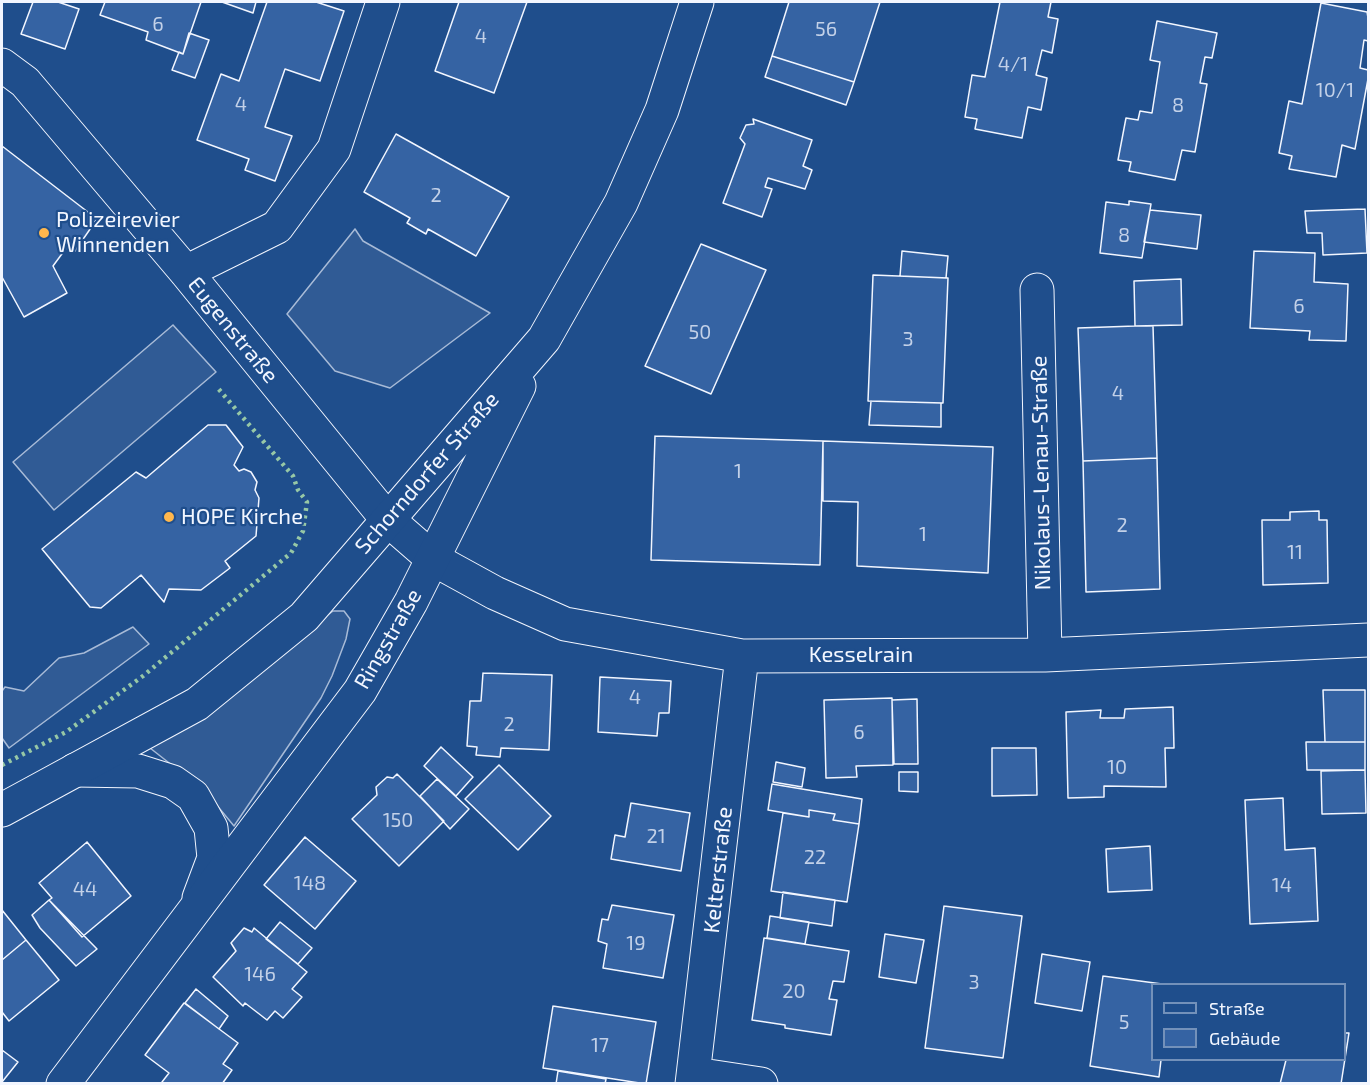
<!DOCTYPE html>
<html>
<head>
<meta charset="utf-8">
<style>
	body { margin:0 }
	#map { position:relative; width:1370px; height:1085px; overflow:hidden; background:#1f4e8c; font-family:"Exo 2",sans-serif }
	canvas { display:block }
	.frame { position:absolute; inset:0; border:3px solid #f2f6ff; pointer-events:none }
	.legend { position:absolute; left:1151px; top:983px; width:195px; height:78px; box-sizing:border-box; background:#1f4e8c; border:2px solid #7391ba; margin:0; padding:8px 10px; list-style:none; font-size:18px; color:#f2f6ff }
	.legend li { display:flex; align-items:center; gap:12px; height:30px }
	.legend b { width:30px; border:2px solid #7391ba }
</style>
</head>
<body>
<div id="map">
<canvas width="1370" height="1085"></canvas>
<div class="frame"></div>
<ul class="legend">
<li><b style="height:8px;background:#1f4e8c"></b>Straße</li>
<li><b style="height:16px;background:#3563a3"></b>Gebäude</li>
</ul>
</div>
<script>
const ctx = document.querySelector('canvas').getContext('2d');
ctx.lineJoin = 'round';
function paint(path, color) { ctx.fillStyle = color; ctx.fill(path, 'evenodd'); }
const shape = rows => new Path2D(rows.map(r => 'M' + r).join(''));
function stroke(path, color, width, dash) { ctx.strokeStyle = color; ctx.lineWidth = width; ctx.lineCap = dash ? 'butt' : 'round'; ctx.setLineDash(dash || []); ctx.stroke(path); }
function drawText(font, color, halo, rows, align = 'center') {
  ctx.font = font + ' "Exo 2",sans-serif'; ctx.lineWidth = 4.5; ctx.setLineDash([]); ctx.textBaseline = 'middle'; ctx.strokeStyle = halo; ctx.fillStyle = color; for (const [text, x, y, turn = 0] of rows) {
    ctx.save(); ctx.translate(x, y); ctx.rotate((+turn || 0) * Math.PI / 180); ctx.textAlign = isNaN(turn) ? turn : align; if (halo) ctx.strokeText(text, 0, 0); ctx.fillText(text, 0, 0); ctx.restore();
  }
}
const built = shape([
	[355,229,363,241,490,313,390,388,335,371,287,314,355,229],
	[173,325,216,372,54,510,13,462,173,325],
	[333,611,344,611,350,619,346,639,332,676,321,698,234,826,205,791,150,748,333,611],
	[133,627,149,644,9,748,2,738,2,691,5,687,24,691,59,658,84,653,133,627]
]);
paint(built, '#305b95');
stroke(built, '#a8bbd7', 1.5);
const building = shape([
	[33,2,58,2,79,9,65,49,21,34,33,2],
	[105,2,201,2,183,54,146,40,148,32,100,15,105,2],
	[222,2,256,2,253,13,222,2],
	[267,2,316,2,344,11,320,81,285,69,265,127,292,136,275,181,245,170,249,159,197,140,221,74,239,81,267,2],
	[459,2,527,2,494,93,435,71,459,2],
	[789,2,880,2,854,82,772,56,789,2],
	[1000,2,1051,2,1048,17,1058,19,1052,53,1042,50,1036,75,1047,78,1041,110,1028,107,1022,138,975,129,977,119,965,117,972,75,985,77,1000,2],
	[1321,3,1367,12,1368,18,1368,41,1364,40,1360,68,1368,70,1368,79,1355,149,1342,145,1336,177,1289,169,1292,156,1279,153,1289,101,1302,104,1321,3],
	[1157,21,1217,33,1212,58,1205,57,1200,83,1207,84,1195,152,1182,150,1175,180,1129,171,1131,162,1118,160,1126,118,1138,120,1140,111,1152,113,1160,62,1150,60,1157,21],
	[189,33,209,40,195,78,172,70,179,52,183,54,189,33],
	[772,56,854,82,846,105,765,77,772,56],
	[753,119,812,140,803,166,812,170,805,189,768,178,765,187,772,189,762,217,723,203,745,144,740,138,746,125,754,124,753,119],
	[396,134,509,197,476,256,428,229,426,234,407,223,410,218,364,192,396,134],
	[2,146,97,219,75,251,67,247,53,266,67,293,24,317,2,277,2,146],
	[1129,201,1151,204,1142,258,1100,253,1106,202,1129,205,1129,201],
	[1365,209,1367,253,1323,255,1322,233,1307,233,1305,211,1365,209],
	[1150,210,1201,215,1197,249,1144,242,1150,210],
	[701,244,766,270,711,394,645,366,701,244],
	[902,251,948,256,946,278,900,276,902,251],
	[1254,251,1315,253,1314,282,1348,284,1346,341,1309,340,1310,331,1250,328,1254,251],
	[873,275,948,278,943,403,868,401,873,275],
	[1181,279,1182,325,1135,326,1134,281,1181,279],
	[1135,326,1153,326,1157,458,1083,461,1078,328,1135,326],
	[871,401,941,403,941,427,869,425,871,401],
	[208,425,226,425,243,447,234,465,239,471,244,469,251,472,257,482,255,490,259,498,256,536,225,561,230,568,201,590,169,589,164,602,141,575,101,608,90,607,42,549,136,472,146,478,208,425],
	[655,436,823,441,820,565,651,560,655,436],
	[823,441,993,447,988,573,857,566,858,502,823,501,823,441],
	[1157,458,1160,589,1086,592,1083,461,1157,458],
	[1319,511,1319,520,1327,520,1328,583,1263,585,1262,520,1290,520,1290,512,1319,511],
	[483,673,552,675,549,750,501,748,500,757,476,755,477,747,467,746,470,701,481,701,483,673],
	[600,677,671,681,669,713,659,713,657,736,598,732,600,677],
	[1323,690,1365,690,1365,742,1325,742,1323,690],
	[892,698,893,765,856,766,857,777,826,778,824,700,892,698],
	[917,699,918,764,894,764,892,700,917,699],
	[1173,707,1174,748,1165,748,1166,787,1104,786,1104,797,1068,798,1066,712,1101,710,1100,718,1124,718,1125,709,1173,707],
	[1306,742,1365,742,1365,770,1307,770,1306,742],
	[441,747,473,777,456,796,424,766,441,747],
	[992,748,1036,748,1037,795,992,796,992,748],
	[776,762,805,768,802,787,773,782,776,762],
	[499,765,551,816,518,850,465,799,499,765],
	[1365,770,1366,813,1322,814,1321,771,1365,770],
	[899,772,918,772,918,792,899,791,899,772],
	[397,774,444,821,399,866,352,819,377,795,376,787,387,777,393,778,397,774],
	[437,779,469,809,450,829,420,796,437,779],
	[772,784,862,799,859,824,833,820,835,814,809,810,809,817,768,810,772,784],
	[1283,798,1285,850,1315,848,1318,921,1250,924,1245,800,1283,798],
	[631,803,690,813,681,871,611,859,615,835,625,837,631,803],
	[809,810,835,814,833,820,859,824,847,902,771,891,783,813,809,817,809,810],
	[305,837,356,881,315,929,264,885,305,837],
	[87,842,131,896,82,937,49,900,52,898,39,883,87,842],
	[1150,846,1152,890,1108,892,1106,849,1150,846],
	[783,892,835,900,832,926,780,918,783,892],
	[49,900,97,949,76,966,40,928,32,915,49,900],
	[612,905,674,915,663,978,603,968,607,944,598,941,602,919,608,920,612,905],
	[944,906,1022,916,1003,1058,925,1048,944,906],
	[2,910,26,940,2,960,2,910],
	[770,916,809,922,805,944,767,938,770,916],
	[280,922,312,948,298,964,266,939,280,922],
	[244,928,252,932,254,928,307,972,292,989,302,997,283,1018,275,1011,267,1020,245,1003,243,1006,213,977,236,951,231,943,244,928],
	[885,934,924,940,916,983,879,977,885,934],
	[764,938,849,951,844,982,833,981,829,999,837,1000,831,1035,785,1028,785,1025,752,1020,764,938],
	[26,940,59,980,9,1021,2,1012,2,960,26,940],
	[1042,954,1090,962,1082,1011,1035,1003,1042,954],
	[1103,976,1162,984,1152,984,1152,1060,1161,1060,1159,1077,1090,1066,1103,976],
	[196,989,228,1016,219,1029,185,1003,196,989],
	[184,1003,238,1043,223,1064,232,1070,222,1084,164,1084,162,1082,169,1073,145,1055,184,1003],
	[553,1006,656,1022,646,1084,543,1068,553,1006],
	[1344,1033,1349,1033,1341,1084,1280,1084,1286,1060,1344,1060,1344,1033],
	[2,1050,18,1062,2,1082,2,1050],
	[558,1071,606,1079,605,1084,556,1084,558,1071]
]);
paint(building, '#3563a3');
stroke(building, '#f2f6ff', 1.5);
const minor = shape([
	[2,65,25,82,186,272,387,519,433,559,495,593,565,624,742,656,1045,655,1368,640],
	[186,272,277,227,334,149,383,2],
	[1037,290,1045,655],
	[75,770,138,771,173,782,193,796,211,828,214,858,199,898],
	[695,1074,761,1084],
	[692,1084,742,656]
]);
const tertiary = shape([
	[2,810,197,704,304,617,544,339,621,203,662,110,697,2],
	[63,1084,360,691,411,602,519,386]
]);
stroke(minor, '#f2f6ff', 35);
stroke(tertiary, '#f2f6ff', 35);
stroke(minor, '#1f4e8c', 33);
stroke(tertiary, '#1f4e8c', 33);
stroke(shape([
	[2,765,66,732,143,676,291,553,303,531,307,502,298,490,293,476,216,386]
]), '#97c8a6', 4.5, [3, 4.5]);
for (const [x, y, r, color] of [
	[44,233,6,"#ffb74d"],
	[169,517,6,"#ffb74d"]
]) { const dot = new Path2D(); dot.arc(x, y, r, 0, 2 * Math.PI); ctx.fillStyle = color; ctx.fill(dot); stroke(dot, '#1f4e8c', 2); }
drawText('20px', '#c3d1e8', null, [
	["6",158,24],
	["56",826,29],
	["4",481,36],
	["4/1",1013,64],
	["10/1",1335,90],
	["4",241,104],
	["8",1178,105],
	["2",436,195],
	["8",1124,235],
	["6",1299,306],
	["50",700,332],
	["3",908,339],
	["4",1118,393],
	["1",738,471],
	["2",1122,525],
	["1",923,534],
	["11",1295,552],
	["4",635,697],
	["2",509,724],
	["6",859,732],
	["10",1117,767],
	["150",398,820],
	["21",656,836],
	["22",815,857],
	["148",310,883],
	["14",1282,885],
	["44",85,889],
	["19",636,943],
	["146",260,974],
	["3",974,982],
	["20",794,991],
	["5",1124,1022],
	["17",600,1045]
]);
drawText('22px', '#f2f6ff', '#1f4e8c', [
	["Polizeirevier",56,220],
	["Winnenden",56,245],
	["HOPE Kirche",181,517]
], 'left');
drawText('22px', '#f2f6ff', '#1f4e8c', [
	["Eugenstraße",233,330,51],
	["Schorndorfer Straße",427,473,-49],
	["Nikolaus-Lenau-Straße",1041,473,-91],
	["Ringstraße",388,639,-60],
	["Kesselrain",861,655],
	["Kelterstraße",718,870,-84]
]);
</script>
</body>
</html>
